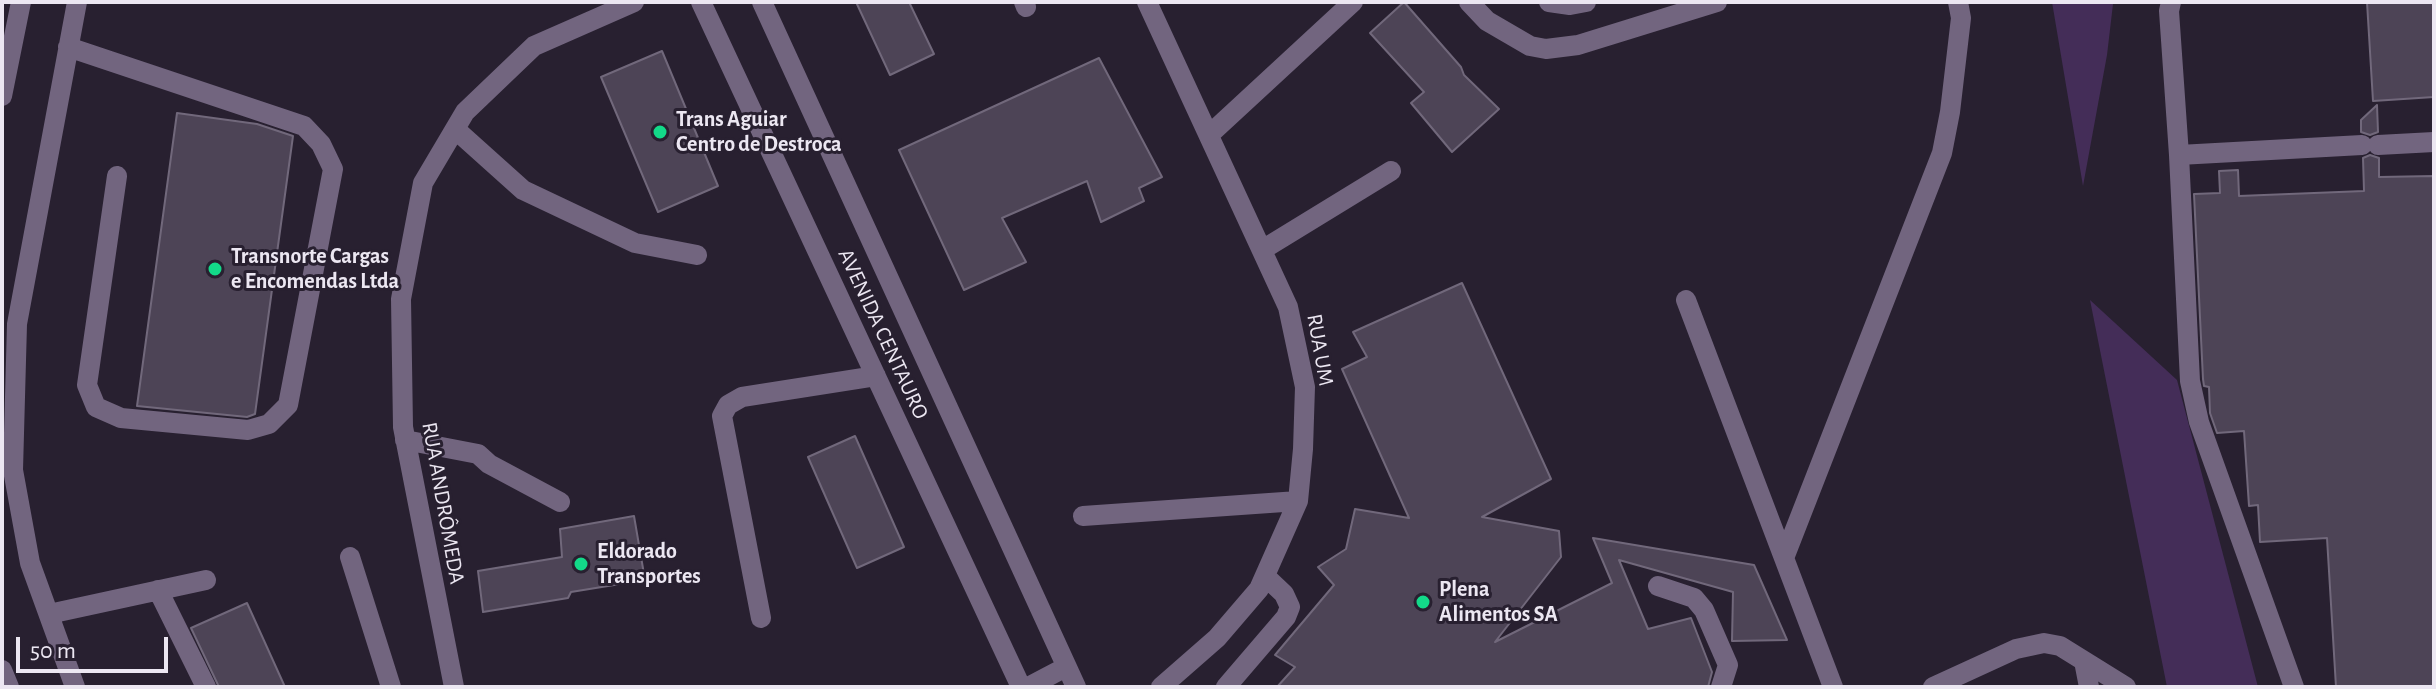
<!DOCTYPE html>
<html>
<head>
<meta charset="utf-8">
<style>
	body { margin:0 }
	#map { position:relative; width:2436px; height:689px; overflow:hidden; background:#282030; font-family:"Alegreya Sans",sans-serif }
	canvas { display:block }
	.frame { position:absolute; inset:0; border:4px solid #ece7f2; pointer-events:none }
	.scale { position:absolute; left:16px; top:637px; width:152px; height:36px; box-sizing:border-box; border:4px solid #ece7f2; border-top:0; padding-left:10px; font-size:24px; line-height:28px; white-space:nowrap; color:#ece7f2; -webkit-text-stroke:6px #282030; paint-order:stroke }
</style>
</head>
<body>
<div id="map">
<canvas width="2436" height="689"></canvas>
<div class="frame"></div>
<div class="scale">50 m</div>
</div>
<script>
const ctx = document.querySelector('canvas').getContext('2d');
ctx.lineJoin = 'round';
function paint(path, color) { ctx.fillStyle = color; ctx.fill(path, 'evenodd'); }
const shape = rows => new Path2D(rows.map(r => 'M' + r).join(''));
function stroke(path, color, width, dash) { ctx.strokeStyle = color; ctx.lineWidth = width; ctx.lineCap = dash ? 'butt' : 'round'; ctx.setLineDash(dash || []); ctx.stroke(path); }
function drawText(font, color, halo, rows, align = 'center') {
  ctx.font = font + ' "Alegreya Sans",sans-serif'; ctx.lineWidth = 6; ctx.setLineDash([]); ctx.textBaseline = 'middle'; ctx.strokeStyle = halo; ctx.fillStyle = color; for (const [text, x, y, turn = 0] of rows) {
    ctx.save(); ctx.translate(x, y); ctx.rotate((+turn || 0) * Math.PI / 180); ctx.textAlign = isNaN(turn) ? turn : align; if (halo) ctx.strokeText(text, 0, 0); ctx.fillText(text, 0, 0); ctx.restore();
  }
}
paint(shape([
	[2052,2,2147,2,2113,4,2107,55,2083,186],
	[2090,300,2177,380,2258,687,2167,687]
]), '#442d58');
const building = shape([
	[856,2,909,2,934,54,890,75,856,2],
	[1404,2,1461,67,1464,75,1499,109,1452,152,1411,103,1424,92,1370,33,1404,2],
	[2367,2,2434,2,2434,97,2373,101,2367,2],
	[662,51,718,186,658,212,601,77,662,51],
	[1099,58,1162,177,1139,188,1144,201,1101,222,1087,181,1002,218,1026,262,964,290,899,150,1099,58],
	[2377,105,2378,132,2370,135,2361,132,2361,120,2377,105],
	[177,113,257,124,293,136,255,414,247,417,137,406,177,113],
	[2370,155,2379,158,2379,177,2434,176,2434,687,2336,687,2327,538,2260,542,2258,505,2249,506,2244,431,2217,433,2210,413,2209,387,2204,386,2203,379,2194,194,2220,193,2219,171,2238,170,2239,196,2364,191,2363,158,2370,155],
	[1462,283,1551,479,1482,517,1559,531,1561,557,1495,642,1612,583,1593,538,1754,565,1787,640,1732,641,1733,592,1619,560,1648,629,1691,618,1712,672,1708,687,1277,687,1295,667,1275,655,1334,585,1318,567,1346,549,1355,509,1409,518,1342,369,1367,357,1353,332,1462,283],
	[855,436,904,547,857,568,808,457,855,436],
	[634,516,645,580,571,592,568,598,483,612,478,571,562,557,560,529,634,516],
	[247,603,285,687,219,687,191,628,247,603]
]);
paint(building, '#4d4456');
stroke(building, '#71687b', 2);
stroke(shape([
	[701,2,1021,687],
	[762,2,1076,687],
	[1024,2,1026,7],
	[1147,2,1288,307,1305,387,1303,449,1298,501,1259,589,1217,638,1161,687],
	[1469,2,1487,21,1530,46,1546,49,1578,45,1717,2],
	[1549,2,1570,5,1586,2],
	[2171,2,2169,11,2179,155,2190,381,2199,422,2294,687],
	[68,47,304,126,321,144,333,169,288,405,269,424,248,430,121,418,96,407,87,385,117,176],
	[2,96,21,2],
	[455,129,523,190,635,243,697,255],
	[1209,135,1353,2],
	[2378,145,2434,142],
	[2179,155,2362,145],
	[1262,250,1391,171],
	[1686,300,1833,687],
	[405,440,478,454,489,464,560,502],
	[1083,516,1298,501],
	[350,557,391,687],
	[1784,558,1942,153,1950,112,1961,18,1958,2],
	[1658,586,1694,598,1704,610,1728,665,1721,687],
	[158,590,206,687],
	[49,614,206,580],
	[761,618,722,416,728,405,742,397,876,376],
	[2084,661,2089,687],
	[2,670,9,687],
	[75,687,30,563,13,470,17,324,77,2],
	[454,687,403,427,401,299,423,183,465,112,534,46,634,2],
	[1028,687,1066,667],
	[1226,687,1286,617,1290,607,1284,594,1265,576],
	[1933,687,2016,649,2044,643,2060,646,2126,687]
]), '#72657f', 20);
for (const [x, y, r, color] of [
	[660,132,8,"#13d989"],
	[215,269,8,"#13d989"],
	[581,564,8,"#13d989"],
	[1423,602,8,"#13d989"]
]) { const dot = new Path2D(); dot.arc(x, y, r, 0, 2 * Math.PI); ctx.fillStyle = color; ctx.fill(dot); stroke(dot, '#282030', 3); }
drawText('bold 22px', '#ece7f2', '#282030', [
	["Trans Aguiar",676,119],
	["Centro de Destroca",676,144],
	["Transnorte Cargas",231,256],
	["e Encomendas Ltda",231,281],
	["Eldorado",597,551],
	["Transportes",597,576],
	["Plena",1439,589],
	["Alimentos SA",1439,614]
], 'left');
drawText('22px', '#ece7f2', '#282030', [
	["AVENIDA CENTAURO",883,334,65],
	["RUA UM",1320,350,80],
	["RUA ANDRÔMEDA",443,503,80]
]);
</script>
</body>
</html>
